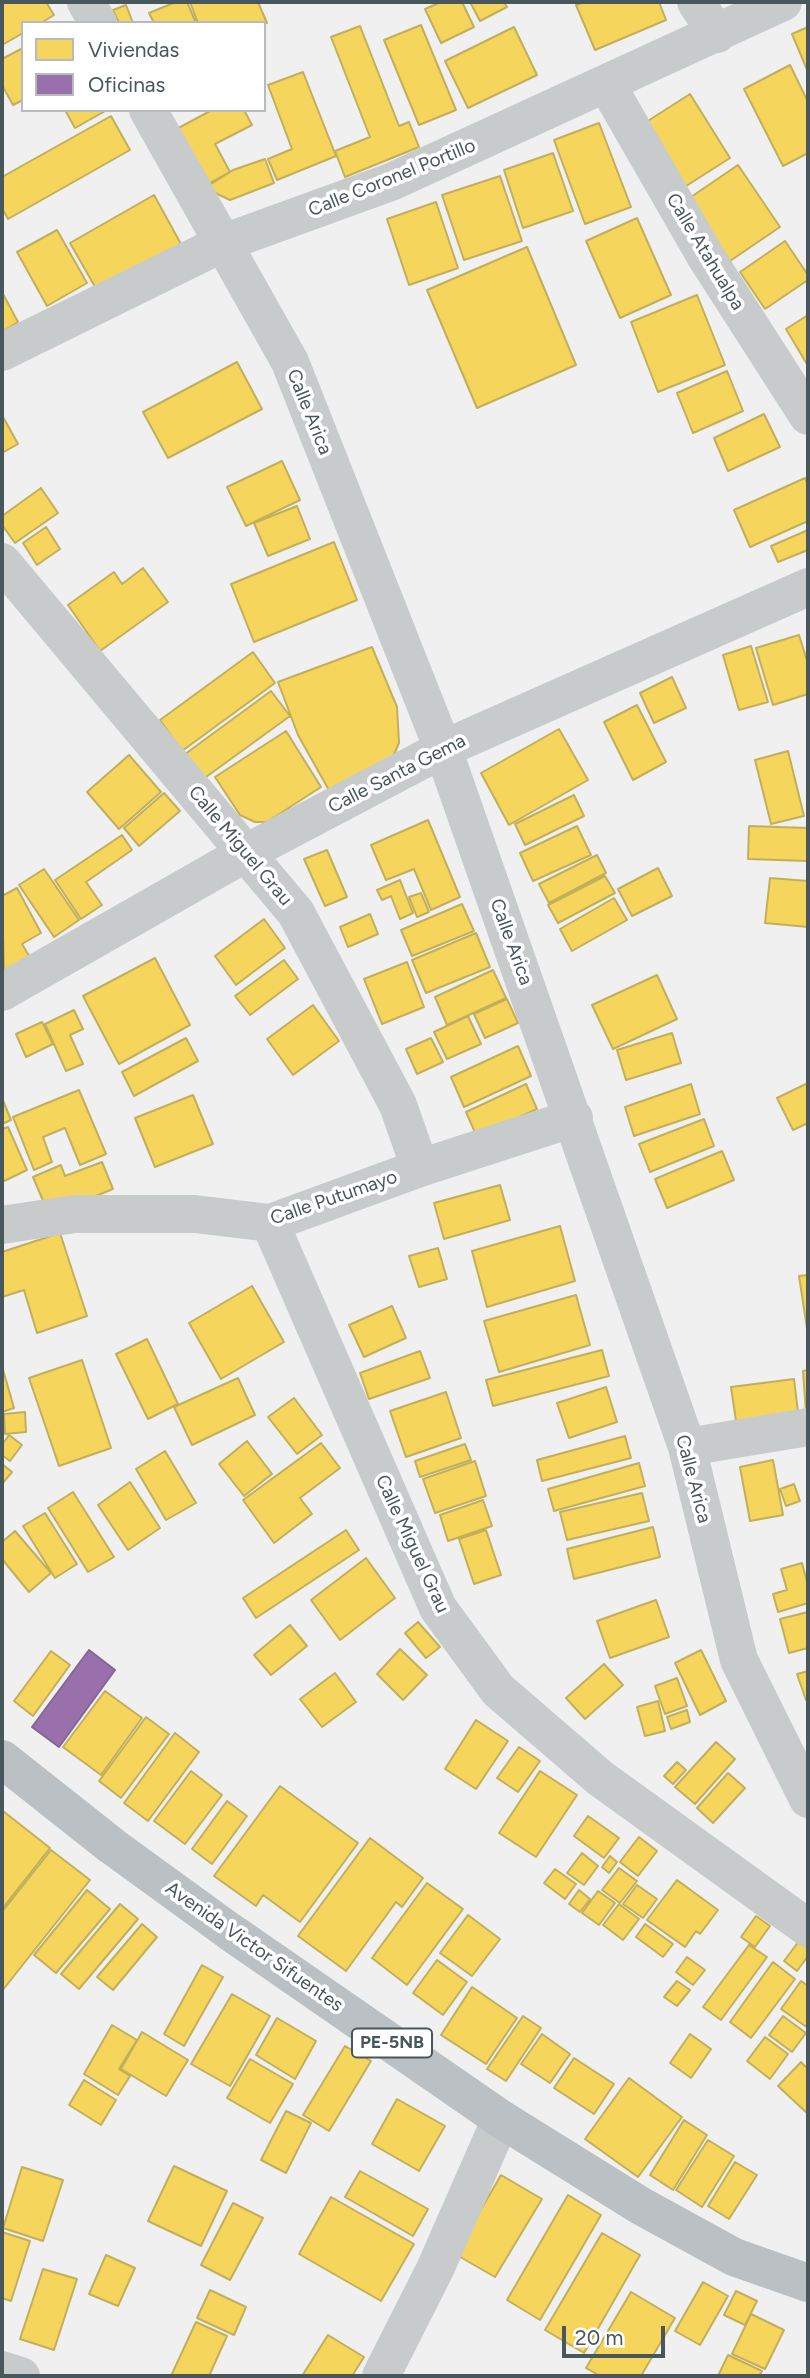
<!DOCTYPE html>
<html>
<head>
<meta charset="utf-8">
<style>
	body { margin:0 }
	#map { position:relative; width:810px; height:2378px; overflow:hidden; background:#f0f0f0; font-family:Figtree,sans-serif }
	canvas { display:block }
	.frame { position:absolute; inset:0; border:4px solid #48575b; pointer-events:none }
	.legend { position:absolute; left:21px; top:21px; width:245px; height:91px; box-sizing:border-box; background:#fff; border:2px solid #b6bcbd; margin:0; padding:9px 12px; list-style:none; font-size:21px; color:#48575b }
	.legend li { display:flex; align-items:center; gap:14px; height:35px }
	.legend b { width:35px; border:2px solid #b6bcbd }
	.scale { position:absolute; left:562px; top:2326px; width:103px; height:32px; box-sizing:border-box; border:4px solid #48575b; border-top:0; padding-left:9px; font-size:21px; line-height:24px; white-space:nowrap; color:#48575b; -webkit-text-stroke:5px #fff; paint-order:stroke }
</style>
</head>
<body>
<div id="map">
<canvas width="810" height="2378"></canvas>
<div class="frame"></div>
<ul class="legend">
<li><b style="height:19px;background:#f6d55c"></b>Viviendas</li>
<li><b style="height:19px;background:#9970ab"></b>Oficinas</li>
</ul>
<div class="scale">20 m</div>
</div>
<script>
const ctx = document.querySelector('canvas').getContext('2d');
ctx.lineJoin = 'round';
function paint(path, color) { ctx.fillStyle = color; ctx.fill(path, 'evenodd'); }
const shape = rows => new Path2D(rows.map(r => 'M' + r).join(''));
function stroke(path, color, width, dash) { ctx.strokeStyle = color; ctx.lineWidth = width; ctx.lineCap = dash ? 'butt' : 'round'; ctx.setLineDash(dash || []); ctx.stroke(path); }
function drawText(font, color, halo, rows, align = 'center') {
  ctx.font = font + ' Figtree,sans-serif'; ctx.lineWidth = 7; ctx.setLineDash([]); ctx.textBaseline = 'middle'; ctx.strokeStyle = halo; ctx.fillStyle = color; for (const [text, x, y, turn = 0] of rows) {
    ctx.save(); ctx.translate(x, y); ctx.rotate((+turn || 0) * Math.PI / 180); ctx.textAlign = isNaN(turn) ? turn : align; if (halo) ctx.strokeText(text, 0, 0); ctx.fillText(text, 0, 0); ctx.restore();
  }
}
const homes = shape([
	[2,2,46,2,54,15,41,23,23,23,23,33,2,45,2,2],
	[176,2,187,2,196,23,154,23,149,13,176,2],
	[190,2,258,2,267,23,198,23,190,2],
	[441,2,462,2,474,27,441,43,425,9,441,2],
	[470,2,504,2,507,7,480,21,470,2],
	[585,2,659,2,666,20,595,50,576,5,585,2],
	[126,5,133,23,119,23,113,10,126,5],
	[421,25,456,110,419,125,384,40,421,25],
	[360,26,399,126,409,122,419,147,345,177,335,151,370,137,331,37,360,26],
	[514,27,537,75,468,108,445,61,514,27],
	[808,27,808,72,792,34,808,27],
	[23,48,23,100,13,105,2,85,2,59,23,48],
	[790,65,808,102,808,153,783,166,744,89,790,65],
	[303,72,336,156,277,180,268,159,292,149,268,85,303,72],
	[690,94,730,158,683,188,643,124,690,94],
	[65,110,107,110,75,128,65,110],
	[212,110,244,110,252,125,215,144,230,172,201,188,171,132,212,110],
	[111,116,130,150,8,219,2,208,2,177,111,116],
	[599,123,631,207,585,224,554,140,599,123],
	[553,153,573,211,523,228,504,170,553,153],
	[265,159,274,183,230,200,205,188,233,170,265,159],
	[738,165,780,227,730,261,688,199,738,165],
	[500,176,522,241,464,260,442,195,500,176],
	[154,195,181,244,98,292,70,243,154,195],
	[436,202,458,268,409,285,387,219,436,202],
	[637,218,671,295,620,318,586,241,637,218],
	[57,230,87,283,47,306,17,252,57,230],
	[785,241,808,275,808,280,765,309,740,272,785,241],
	[527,247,576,365,477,408,427,290,527,247],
	[2,292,18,322,2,332,2,292],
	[697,295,725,365,658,392,631,322,697,295],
	[808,315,808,366,786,329,808,315],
	[237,362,262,409,168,458,143,412,237,362],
	[727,371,743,411,693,433,677,393,727,371],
	[764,414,780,447,728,471,714,438,764,414],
	[2,415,18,444,2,453,2,415],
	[282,461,300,500,246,526,227,487,282,461],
	[805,478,808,485,808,521,750,547,734,510,805,478],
	[41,488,58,513,15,543,2,525,2,516,41,488],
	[297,506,310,539,268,556,254,523,297,506],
	[46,527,60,549,37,565,23,543,46,527],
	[808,530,808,550,778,562,771,546,808,530],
	[334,542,357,600,254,642,231,584,334,542],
	[143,568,168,602,100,651,68,605,114,572,122,584,143,568],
	[799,635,808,664,808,694,773,705,756,648,799,635],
	[751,646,768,702,739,710,723,655,751,646],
	[372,647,397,707,399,743,393,757,330,792,298,735,278,682,372,647],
	[253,652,275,683,182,751,160,720,253,652],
	[672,677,686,708,654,723,640,693,672,677],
	[271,691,290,716,195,785,177,760,271,691],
	[637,705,666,762,633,780,604,722,637,705],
	[559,729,588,780,509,825,481,773,559,729],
	[286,731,321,787,267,822,255,822,240,815,215,777,286,731],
	[788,751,804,816,771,824,755,760,788,751],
	[129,755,161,792,119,829,87,792,129,755],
	[164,793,180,811,139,846,124,828,164,793],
	[574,795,584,816,525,845,515,824,574,795],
	[428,820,460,897,431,910,414,869,386,880,371,845,428,820],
	[577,826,591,855,533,881,520,853,577,826],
	[749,826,808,828,808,861,748,859,749,826],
	[122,835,132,850,86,882,102,905,81,919,55,880,122,835],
	[327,850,347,897,325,906,304,859,327,850],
	[597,855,606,873,549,903,539,884,597,855],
	[658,868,672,896,632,916,618,889,658,868],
	[44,869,79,920,54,937,19,885,44,869],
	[605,876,615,893,558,923,548,905,605,876],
	[770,878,808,881,808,927,765,923,770,878],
	[400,880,413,913,400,919,391,896,382,900,377,890,400,880],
	[17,888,41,933,22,944,31,959,4,974,2,896,17,888],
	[421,893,429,912,417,917,409,897,421,893],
	[614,898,627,920,572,951,560,929,614,898],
	[462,904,474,931,412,956,401,930,462,904],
	[370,914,378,934,348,947,340,927,370,914],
	[264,919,285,948,236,985,215,956,264,919],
	[476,933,490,967,426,993,412,960,476,933],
	[155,958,190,1025,119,1064,83,996,155,958],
	[284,960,298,979,250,1015,235,996,284,960],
	[407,962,424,1007,382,1024,364,979,407,962],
	[493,970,506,998,447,1025,435,997,493,970],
	[657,975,677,1019,613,1049,592,1005,657,975],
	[507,999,518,1023,485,1038,474,1014,507,999],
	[313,1005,339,1041,293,1075,267,1039,313,1005],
	[74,1010,83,1029,70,1035,83,1064,66,1071,45,1024,74,1010],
	[468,1016,481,1044,447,1059,434,1032,468,1016],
	[42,1022,53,1044,26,1057,16,1034,42,1022],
	[672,1033,681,1063,626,1080,617,1050,672,1033],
	[186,1038,198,1061,134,1096,122,1072,186,1038],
	[431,1038,443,1062,417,1074,406,1049,431,1038],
	[518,1046,531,1076,464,1107,451,1077,518,1046],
	[808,1083,808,1123,793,1130,777,1098,808,1083],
	[526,1084,537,1109,477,1137,466,1112,526,1084],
	[691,1084,700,1114,634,1136,625,1107,691,1084],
	[79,1090,106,1154,80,1165,65,1128,43,1137,52,1162,34,1170,13,1117,79,1090],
	[193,1095,213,1144,155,1167,135,1118,193,1095],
	[2,1098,11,1120,2,1124,2,1098],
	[704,1119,714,1146,650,1172,639,1144,704,1119],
	[8,1127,27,1170,2,1182,2,1129,8,1127],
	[722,1151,734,1180,667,1208,655,1179,722,1151],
	[102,1162,113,1189,49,1215,33,1177,61,1165,65,1176,102,1162],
	[500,1185,510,1220,444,1239,434,1203,500,1185],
	[560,1226,575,1281,487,1307,472,1251,560,1226],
	[60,1233,87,1316,37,1333,24,1290,2,1297,2,1252,60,1233],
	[438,1248,447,1279,419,1287,409,1256,438,1248],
	[808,1275,808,1335,799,1276,808,1275],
	[252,1286,284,1342,221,1379,189,1323,252,1286],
	[576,1295,590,1345,499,1372,484,1321,576,1295],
	[392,1306,406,1338,364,1357,349,1325,392,1306],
	[147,1339,178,1404,148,1419,116,1354,147,1339],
	[602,1350,609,1376,493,1406,486,1380,602,1350],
	[420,1351,430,1378,369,1399,360,1373,420,1351],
	[82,1360,111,1448,59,1466,29,1378,82,1360],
	[2,1366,14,1408,2,1412,2,1366],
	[808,1370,808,1412,806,1413,803,1371,808,1370],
	[238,1378,255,1415,192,1445,174,1407,238,1378],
	[794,1379,798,1412,736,1421,731,1387,794,1379],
	[606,1387,617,1422,569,1438,557,1403,606,1387],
	[446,1392,461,1438,406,1457,390,1411,446,1392],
	[294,1398,322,1435,297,1454,268,1417,294,1398],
	[25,1412,26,1432,5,1434,4,1414,25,1412],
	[9,1435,22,1445,10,1461,2,1455,2,1445,9,1435],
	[625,1436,631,1458,542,1481,537,1460,625,1436],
	[247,1441,272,1474,244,1496,219,1464,247,1441],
	[321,1443,340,1468,300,1498,312,1514,274,1543,243,1500,321,1443],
	[465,1444,471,1460,420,1477,415,1461,465,1444],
	[165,1451,196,1503,166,1520,136,1469,165,1451],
	[773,1460,783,1515,750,1521,740,1467,773,1460],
	[475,1461,486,1496,435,1513,423,1479,475,1461],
	[639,1463,645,1486,554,1511,548,1489,639,1463],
	[2,1464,12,1472,2,1484,2,1464],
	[130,1482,160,1528,128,1550,98,1505,130,1482],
	[794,1484,800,1501,786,1506,780,1489,794,1484],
	[73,1492,114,1557,88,1572,48,1508,73,1492],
	[642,1493,649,1521,567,1540,560,1512,642,1493],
	[483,1500,492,1526,448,1541,440,1515,483,1500],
	[45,1513,77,1564,55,1578,23,1526,45,1513],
	[653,1527,660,1557,574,1579,567,1549,653,1527],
	[346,1530,359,1550,256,1618,243,1598,346,1530],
	[486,1530,501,1575,474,1584,459,1539,486,1530],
	[15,1531,51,1573,29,1592,2,1559,2,1542,15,1531],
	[366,1558,395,1598,340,1640,311,1600,366,1558],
	[802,1563,808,1586,808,1603,778,1612,773,1594,787,1590,781,1569,802,1563],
	[656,1600,669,1637,610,1658,597,1621,656,1600],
	[808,1612,808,1648,789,1653,780,1619,808,1612],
	[418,1622,440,1647,426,1658,405,1633,418,1622],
	[290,1625,307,1646,271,1675,254,1655,290,1625],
	[400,1649,427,1675,403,1700,377,1674,400,1649],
	[701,1650,726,1701,700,1715,675,1663,701,1650],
	[51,1651,70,1665,33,1716,14,1701,51,1651],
	[604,1664,623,1685,585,1719,566,1698,604,1664],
	[808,1671,808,1699,806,1700,797,1674,808,1671],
	[335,1673,356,1702,322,1727,300,1699,335,1673],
	[677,1678,687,1706,665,1714,655,1686,677,1678],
	[105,1691,142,1718,101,1775,63,1747,105,1691],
	[658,1701,665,1731,645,1736,637,1707,658,1701],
	[687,1710,690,1722,671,1729,667,1717,687,1710],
	[146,1717,169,1734,121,1798,99,1781,146,1717],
	[476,1720,508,1741,476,1789,445,1769,476,1720],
	[175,1733,199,1752,148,1821,124,1803,175,1733],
	[716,1742,735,1759,695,1804,675,1787,716,1742],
	[519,1747,540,1761,518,1792,497,1778,519,1747],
	[677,1762,686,1770,673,1784,664,1776,677,1762],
	[191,1771,222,1795,185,1844,154,1821,191,1771],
	[540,1771,577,1795,536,1857,499,1833,540,1771],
	[728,1773,745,1788,713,1823,697,1808,728,1773],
	[280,1786,358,1843,300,1922,263,1895,256,1906,214,1876,280,1786],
	[227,1801,247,1816,212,1864,192,1849,227,1801],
	[3,1811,50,1848,2,1909,2,1813,3,1811],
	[588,1816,619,1838,604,1858,574,1836,588,1816],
	[639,1837,657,1851,638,1876,620,1862,639,1837],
	[370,1838,423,1878,402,1907,396,1902,346,1971,298,1936,370,1838],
	[51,1850,90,1880,2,1991,2,1912,51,1850],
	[582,1853,598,1866,584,1885,567,1873,582,1853],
	[610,1856,617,1862,609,1873,602,1867,610,1856],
	[619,1868,637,1881,620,1903,602,1890,619,1868],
	[555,1869,576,1884,565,1899,544,1883,555,1869],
	[677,1880,718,1910,700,1934,696,1931,685,1947,647,1920,677,1880],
	[427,1883,463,1909,407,1985,372,1958,427,1883],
	[637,1885,657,1899,643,1918,623,1904,637,1885],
	[87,1890,110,1909,56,1973,34,1955,87,1890],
	[579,1890,590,1899,580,1912,569,1904,579,1890],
	[598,1891,615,1903,599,1925,582,1913,598,1891],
	[120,1904,138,1919,79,1989,61,1974,120,1904],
	[619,1904,639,1919,623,1940,603,1925,619,1904],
	[468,1915,500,1939,472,1976,440,1953,468,1915],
	[756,1916,770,1926,755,1947,741,1937,756,1916],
	[142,1924,157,1937,113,1990,97,1977,142,1924],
	[645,1924,673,1944,663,1957,636,1937,645,1924],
	[799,1941,808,1948,808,1956,797,1971,784,1961,799,1941],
	[749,1945,767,1957,721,2020,703,2007,749,1945],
	[687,1957,705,1970,693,1985,676,1972,687,1957],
	[437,1960,467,1982,443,2015,413,1993,437,1960],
	[773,1962,795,1979,751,2038,730,2022,773,1962],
	[202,1965,223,1977,184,2046,164,2034,202,1965],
	[677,1981,690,1990,677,2006,664,1997,677,1981],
	[801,1981,808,1986,808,2028,781,2009,801,1981],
	[472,1987,517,2018,486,2064,441,2035,472,1987],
	[232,1994,270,2016,230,2086,191,2064,232,1994],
	[523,2016,541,2028,506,2081,487,2069,523,2016],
	[783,2016,806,2033,792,2052,769,2035,783,2016],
	[277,2018,316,2041,295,2079,256,2055,277,2018],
	[112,2025,137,2040,119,2069,130,2076,118,2095,84,2074,112,2025],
	[142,2032,188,2060,166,2096,121,2069,142,2032],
	[542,2034,570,2054,550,2083,521,2064,542,2034],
	[690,2034,711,2049,691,2078,670,2063,690,2034],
	[765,2037,788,2054,770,2079,747,2061,765,2037],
	[345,2046,371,2061,329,2131,303,2115,345,2046],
	[574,2058,614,2084,594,2114,554,2088,574,2058],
	[250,2059,293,2084,270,2123,227,2098,250,2059],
	[801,2062,808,2069,808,2114,778,2086,801,2062],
	[629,2078,682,2117,638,2177,585,2139,629,2078],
	[84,2080,116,2100,101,2125,69,2105,84,2080],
	[397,2099,445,2126,419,2171,372,2144,397,2099],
	[286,2111,311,2123,286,2173,261,2160,286,2111],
	[684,2120,707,2135,673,2190,650,2175,684,2120],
	[708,2140,734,2156,702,2207,676,2190,708,2140],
	[735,2162,757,2175,729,2219,708,2206,735,2162],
	[174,2166,227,2191,201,2246,148,2221,174,2166],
	[22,2167,63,2180,43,2241,3,2228,22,2167],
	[360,2171,428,2209,413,2236,345,2197,360,2171],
	[501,2175,542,2199,495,2277,455,2254,501,2175],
	[568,2195,601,2215,540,2320,507,2300,568,2195],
	[331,2197,414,2244,381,2301,299,2254,331,2197],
	[233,2203,263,2218,230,2280,201,2265,233,2203],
	[2,2232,30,2241,11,2301,2,2298,2,2232],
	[602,2233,640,2255,584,2353,545,2330,602,2233],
	[106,2255,135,2268,118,2306,89,2294,106,2255],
	[43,2269,77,2279,54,2350,20,2339,43,2269],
	[703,2282,728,2296,700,2345,675,2331,703,2282],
	[210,2290,246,2307,234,2335,197,2318,210,2290],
	[736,2291,757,2301,745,2325,724,2315,736,2291],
	[631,2292,675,2318,641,2376,600,2376,586,2368,631,2292],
	[751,2314,784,2330,765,2369,732,2354,751,2314],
	[196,2322,227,2336,209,2376,171,2376,196,2322],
	[328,2335,364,2357,352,2376,302,2376,328,2335],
	[728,2355,762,2371,759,2376,718,2376,728,2355]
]);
paint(homes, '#f6d55c');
stroke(homes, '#c2af5c', 2);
const offices = shape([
	[89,1650,115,1670,59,1747,32,1727,89,1650]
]);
paint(offices, '#9970ab');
stroke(offices, '#816893', 2);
stroke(shape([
	[86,2,98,23],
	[696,2,717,34],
	[607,85,706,257,808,416],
	[148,110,290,362,443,749,687,1447,739,1660,808,1799],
	[2,352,223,243,391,182,783,2],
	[2,562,296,913,398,1105,420,1168],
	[2,992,246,853,443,749,808,587],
	[270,1223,438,1608,498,1690,600,1778,808,1928],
	[2,1225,75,1214,195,1214,270,1223,420,1168,574,1118],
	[687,1447,808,1427],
	[2,2370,21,2376],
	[381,2376,436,2267,501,2119]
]), '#c7cbcc', 38);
stroke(shape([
	[2,1759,112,1846,229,1931,501,2119,641,2206,734,2257,808,2283]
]), '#bac0c3', 38);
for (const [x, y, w] of [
	[392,2043,80]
]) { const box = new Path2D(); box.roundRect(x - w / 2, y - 14.5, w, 29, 5); ctx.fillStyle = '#fff'; ctx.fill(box); stroke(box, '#48575b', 2); }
drawText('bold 18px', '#48575b', null, [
	["PE-5NB",392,2043]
]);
drawText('19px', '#48575b', '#fff', [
	["Calle Coronel Portillo",392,178,-22],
	["Calle Atahualpa",705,252,59],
	["Calle Arica",309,412,68],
	["Calle Santa Gema",397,774,-27],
	["Calle Miguel Grau",240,846,50],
	["Calle Arica",511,942,70],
	["Calle Putumayo",334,1198,-19],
	["Calle Arica",693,1479,75],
	["Calle Miguel Grau",412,1544,65],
	["Avenida Victor Sifuentes",254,1947,35]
]);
</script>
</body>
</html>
